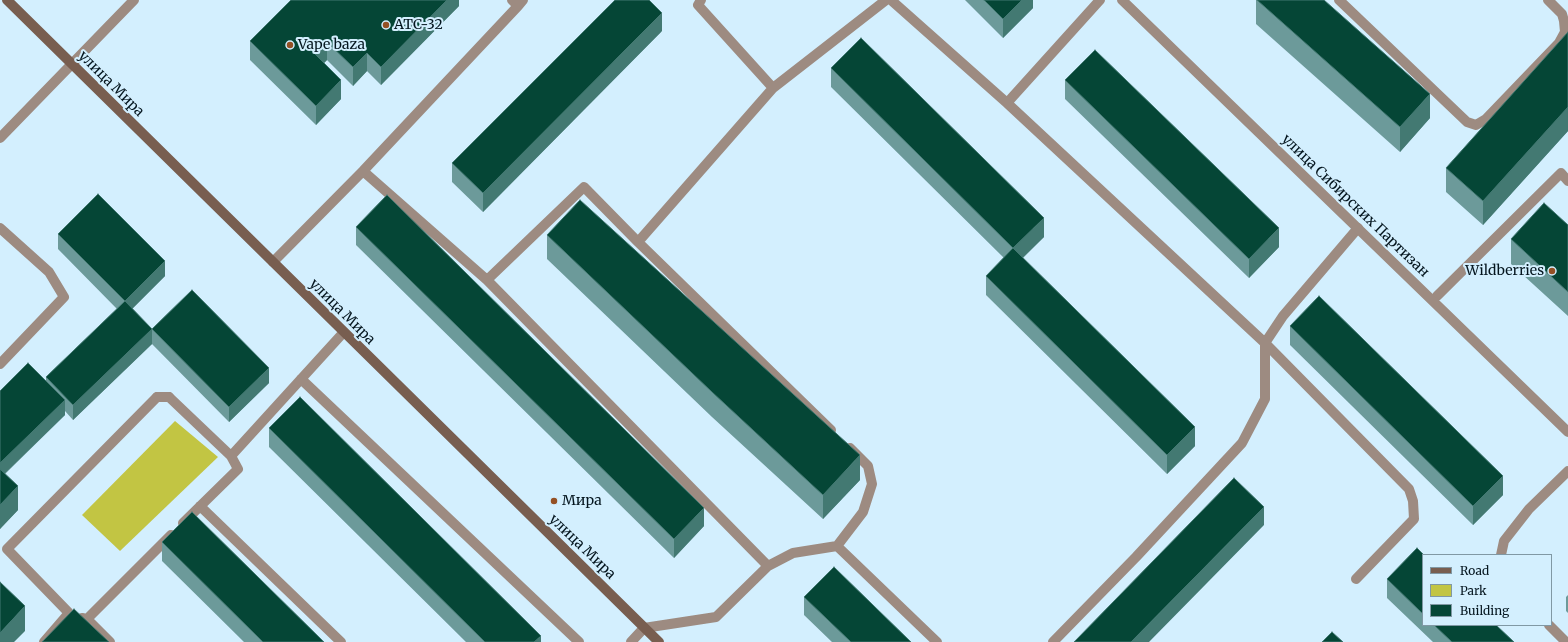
<!DOCTYPE html>
<html>
<head>
<meta charset="utf-8">
<style>
	body { margin:0 }
	#map { position:relative; width:1568px; height:642px; overflow:hidden; background:#d3effe; font-family:Merriweather,serif }
	canvas { display:block }
	.legend { position:absolute; left:1422px; top:554px; width:130px; height:72px; box-sizing:border-box; background:#d3effe; border:1px solid #8098a4; margin:0; padding:5px 7px; list-style:none; font-size:12px; color:#04151e }
	.legend li { display:flex; align-items:center; gap:8px; height:20px }
	.legend b { width:20px; border:1px solid #8098a4 }
</style>
</head>
<body>
<div id="map">
<canvas width="1568" height="642"></canvas>
<ul class="legend">
<li><b style="height:5px;background:#785e50"></b>Road</li>
<li><b style="height:11px;background:#c2c543"></b>Park</li>
<li><b style="height:11px;background:#054636"></b>Building</li>
</ul>
</div>
<script>
const ctx = document.querySelector('canvas').getContext('2d');
ctx.lineJoin = 'round';
function paint(path, color) { ctx.fillStyle = color; ctx.fill(path, 'evenodd'); }
const shape = rows => new Path2D(rows.map(r => 'M' + r).join(''));
function stroke(path, color, width, dash) { ctx.strokeStyle = color; ctx.lineWidth = width; ctx.lineCap = dash ? 'butt' : 'round'; ctx.setLineDash(dash || []); ctx.stroke(path); }
function drawText(font, color, halo, rows, align = 'center') {
  ctx.font = font + ' Merriweather,serif'; ctx.lineWidth = 4; ctx.setLineDash([]); ctx.textBaseline = 'middle'; ctx.strokeStyle = halo; ctx.fillStyle = color; for (const [text, x, y, turn = 0] of rows) {
    ctx.save(); ctx.translate(x, y); ctx.rotate((+turn || 0) * Math.PI / 180); ctx.textAlign = isNaN(turn) ? turn : align; if (halo) ctx.strokeText(text, 0, 0); ctx.fillText(text, 0, 0); ctx.restore();
  }
}
paint(shape([
	[175,421,218,457,120,551,82,515]
]), '#c2c543');
stroke(shape([
	[512,0,518,6,523,0],
	[701,0,698,5,773,88],
	[891,0,1007,103,1100,0],
	[1007,103,1265,343,1409,489,1413,501,1414,519,1356,579],
	[363,171,487,280],
	[638,242,584,187,487,280,768,566],
	[273,262,363,171,518,6],
	[1437,296,1561,173,1568,181],
	[301,379,579,642],
	[169,397,231,456],
	[831,430,638,242,773,88,886,0],
	[200,506,341,642],
	[183,523,238,469,231,456,343,333],
	[837,546,863,512,872,484,868,466,850,448],
	[1501,555,1504,541,1529,509,1568,471],
	[82,618,87,619,110,642],
	[87,619,171,535],
	[1549,625,1566,642],
	[44,642,69,613,7,549,157,397],
	[631,642,644,628,716,617,768,566,793,553,837,546,937,642],
	[1053,642,1136,557,1242,443,1265,399,1265,343,1283,316,1358,228]
]), '#9d8b81', 10);
stroke(shape([
	[1339,0,1467,122,1476,125,1486,119,1559,43,1565,32,1564,21,1562,14,1548,0],
	[0,228,49,272,64,297,0,364],
	[157,397,169,397]
]), '#9d8b81', 10);
stroke(shape([
	[1122,0,1568,432],
	[0,138,134,0]
]), '#9d8b81', 10);
stroke(shape([
	[7,0,659,642]
]), '#785e50', 10);
paint(shape([
	[459,0,459,6,381,85,367,71,353,86,327,60,324,63,341,99,316,125,250,60,250,41],
	[965,0,1033,0,1033,8,1003,38],
	[1256,0,1324,0,1430,118,1400,152,1256,24],
	[662,31,483,212,452,182,452,163],
	[1568,32,1568,131,1483,225,1446,192,1446,168],
	[831,68,1044,237,1023,258,1195,446,1167,474,986,295,986,276,1004,258,831,87],
	[1065,80,1279,247,1249,278,1065,99],
	[1568,225,1568,316,1511,264,1511,239],
	[356,227,704,526,674,558,356,245],
	[58,234,165,276,132,309,152,329,269,383,229,422,152,344,73,420,65,411,65,415,5,474,18,510,0,529,0,391,46,381,46,377,117,309,58,249],
	[547,235,860,480,823,519,712,417,547,259],
	[1290,326,1503,495,1473,525,1290,345],
	[269,428,541,642,466,642,269,447],
	[162,542,324,642,244,642,162,561],
	[1423,555,1423,625,1496,625,1514,642,1433,642,1387,598,1387,579],
	[1568,595,1568,613,1566,611,1566,597],
	[804,597,911,642,832,642,804,615]
]), '#6c9a9a');
paint(shape([
	[447,0,459,0,459,6,381,85,381,67],
	[1022,0,1033,0,1033,8,1003,38,1003,19],
	[662,13,662,31,483,212,483,193],
	[327,42,327,60,315,72,315,54],
	[367,53,367,71,353,86,353,67],
	[341,80,341,99,316,125,316,106],
	[1430,94,1430,118,1400,152,1400,127],
	[1568,107,1568,131,1483,225,1483,201],
	[1044,218,1044,237,1013,267,1013,248],
	[1279,228,1279,247,1249,278,1249,259],
	[165,261,165,276,125,316,125,301],
	[152,329,152,344,73,420,73,405],
	[269,368,269,383,229,422,229,407],
	[65,400,65,415,0,478,0,463],
	[1195,427,1195,446,1167,474,1167,455],
	[860,455,860,480,823,519,823,495],
	[1503,476,1503,495,1473,525,1473,506],
	[18,486,18,510,0,529,0,505],
	[1264,507,1264,525,1149,642,1131,642],
	[704,508,704,526,674,558,674,539],
	[25,606,25,631,14,642,0,642,0,633],
	[541,636,541,642,534,642]
]), '#437972');
const building = shape([
	[291,0,447,0,381,67,367,53,353,67,327,42,315,54,341,80,316,106,250,41,291,0],
	[615,0,649,0,662,13,483,193,452,163,615,0],
	[984,0,1022,0,1003,19,984,0],
	[1257,0,1324,0,1430,94,1400,127,1257,0],
	[1568,32,1568,107,1483,201,1446,168,1568,32],
	[861,38,1044,218,1013,248,831,68,861,38],
	[1095,50,1279,228,1249,259,1065,80,1095,50],
	[98,194,165,261,125,301,152,329,73,405,46,377,125,301,58,234,98,194],
	[387,195,704,508,674,539,356,227,387,195],
	[580,200,860,455,823,495,712,392,547,235,580,200],
	[1544,203,1568,225,1568,292,1511,239,1544,203],
	[1013,248,1195,427,1167,455,986,276,1013,248],
	[192,290,269,368,229,407,152,329,192,290],
	[1319,296,1503,476,1473,506,1290,326,1319,296],
	[28,363,65,400,0,463,0,391,28,363],
	[300,397,541,636,534,642,485,642,269,428,300,397],
	[0,469,18,486,0,505,0,469],
	[1234,478,1264,507,1131,642,1074,642,1234,478],
	[192,512,324,642,263,642,162,542,192,512],
	[1417,548,1424,555,1423,555,1423,614,1387,579,1417,548],
	[834,567,911,642,851,642,804,597,834,567],
	[0,582,25,606,0,633,0,582],
	[74,609,109,642,42,642,74,609],
	[1434,625,1496,625,1514,642,1452,642,1434,625],
	[1332,632,1343,642,1322,642,1332,632]
]);
paint(building, '#054636');
stroke(building, '#437972', 1);
for (const [x, y, r, color] of [
	[386,25,4,"#945024"],
	[290,45,4,"#945024"],
	[1552,271,4,"#945024"],
	[554,501,4,"#945024"]
]) { const dot = new Path2D(); dot.arc(x, y, r, 0, 2 * Math.PI); ctx.fillStyle = color; ctx.fill(dot); stroke(dot, '#d3effe', 1.5); }
drawText('14px', '#04151e', '#d3effe', [
	["АТС-32",394,25],
	["Vape baza",298,45],
	["Wildberries",1544,271,"right"],
	["Мира",562,501]
], 'left');
drawText('14px', '#04151e', '#d3effe', [
	["улица Мира",111,84,45],
	["улица Сибирских Партизан",1355,206,44],
	["улица Мира",342,312,45],
	["улица Мира",582,547,44]
]);
</script>
</body>
</html>
